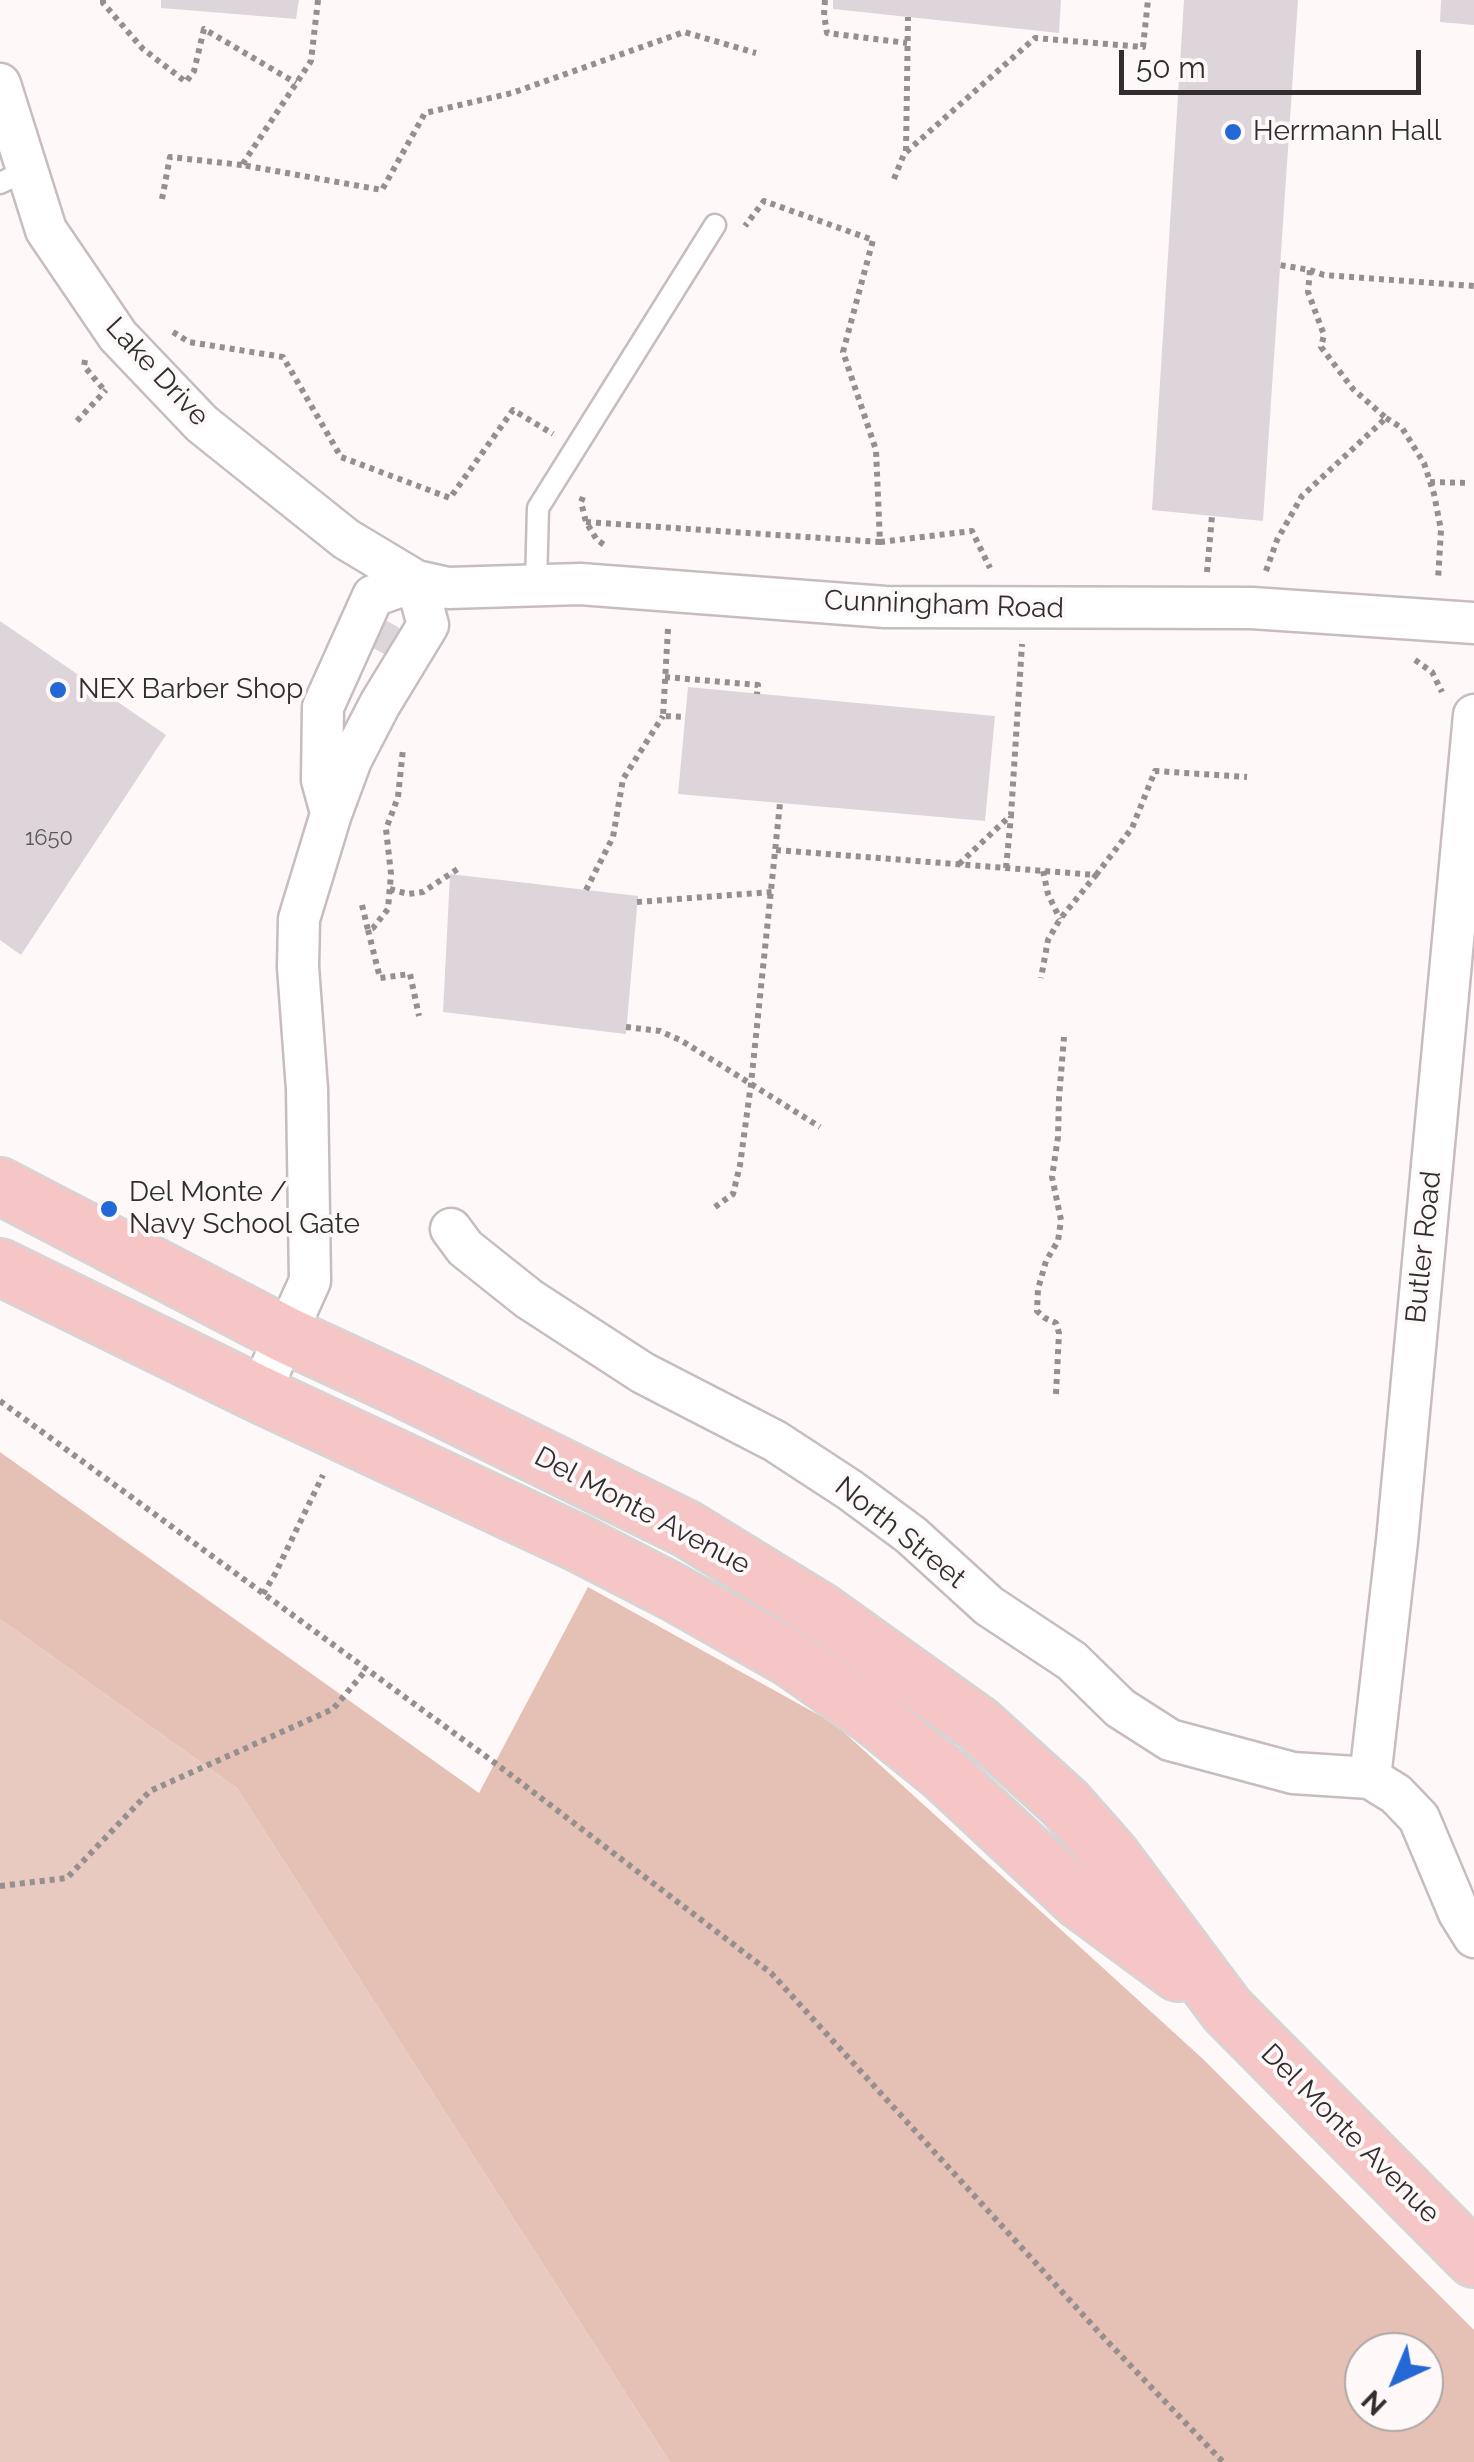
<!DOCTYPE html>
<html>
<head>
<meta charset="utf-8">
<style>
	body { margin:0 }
	#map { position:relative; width:1474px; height:2462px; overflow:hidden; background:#fff8f9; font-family:Raleway,sans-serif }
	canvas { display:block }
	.north { position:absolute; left:1344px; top:2332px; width:100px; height:100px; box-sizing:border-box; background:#fff8f9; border:2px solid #ada7a8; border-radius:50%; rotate:224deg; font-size:28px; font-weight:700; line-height:40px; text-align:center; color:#322e2f }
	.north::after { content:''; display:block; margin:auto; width:35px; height:45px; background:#2368d4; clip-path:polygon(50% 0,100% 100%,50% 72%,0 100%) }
	.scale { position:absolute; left:1119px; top:50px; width:302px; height:45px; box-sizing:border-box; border:5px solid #322e2f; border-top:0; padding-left:12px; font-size:30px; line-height:35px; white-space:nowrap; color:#322e2f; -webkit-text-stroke:8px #fff8f9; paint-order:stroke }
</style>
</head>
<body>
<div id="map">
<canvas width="1474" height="2462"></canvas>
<div class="north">N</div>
<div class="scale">50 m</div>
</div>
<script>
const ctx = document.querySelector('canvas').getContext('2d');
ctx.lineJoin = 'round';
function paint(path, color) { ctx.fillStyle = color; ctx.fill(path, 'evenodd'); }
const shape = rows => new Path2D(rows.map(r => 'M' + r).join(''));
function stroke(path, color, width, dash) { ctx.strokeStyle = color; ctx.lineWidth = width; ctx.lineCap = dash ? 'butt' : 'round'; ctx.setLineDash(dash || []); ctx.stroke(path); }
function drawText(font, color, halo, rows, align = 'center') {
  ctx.font = font + ' Raleway,sans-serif'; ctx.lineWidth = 8; ctx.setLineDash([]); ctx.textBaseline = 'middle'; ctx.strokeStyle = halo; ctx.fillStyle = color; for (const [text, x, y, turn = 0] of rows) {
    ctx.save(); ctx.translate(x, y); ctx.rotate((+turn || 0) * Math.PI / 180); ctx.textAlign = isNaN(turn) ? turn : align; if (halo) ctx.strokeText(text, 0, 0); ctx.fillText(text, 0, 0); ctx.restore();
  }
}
paint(shape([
	[0,1619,237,1788,670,2462,0,2462]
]), '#e8cac0');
paint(shape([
	[0,1452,479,1793,588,1587,835,1724,1203,2059,1474,2330,1474,2462,670,2462,237,1788,0,1619],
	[1364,2352,1424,2352,1424,2412,1364,2412]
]), '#e5c0b4');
paint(shape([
	[161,0,299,0,296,19,161,8],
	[833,0,1061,0,1059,33,833,9],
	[1184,0,1298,0,1263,521,1152,510],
	[1441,0,1474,0,1474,25,1440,22],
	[0,621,166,735,21,955,0,940],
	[387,621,398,627,404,639,394,653,384,654,373,648,369,636,375,625],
	[688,687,995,716,985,821,678,794],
	[450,874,638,896,626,1034,443,1012]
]), '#ded5db');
const lane = shape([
	[0,183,27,170],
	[536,586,538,508,715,225]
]);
const street = shape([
	[0,84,46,230,118,336,202,424,346,539,416,581,448,588,580,584,885,607,1252,608,1474,623],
	[330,809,322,780,323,707,373,596,416,581],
	[451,1229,465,1248,529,1299,643,1373,775,1441,850,1490,911,1535,989,1606,1072,1661,1120,1708,1170,1740,1293,1773,1370,1778,1396,1794,1419,1818,1459,1913,1474,1937],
	[259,1394,310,1281,307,1089,298,967,299,919,331,814,351,760,380,704,428,625,416,581],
	[1370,1778,1397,1541,1474,715]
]);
const primary = shape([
	[0,1186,286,1335,405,1390,687,1529,822,1612,978,1724,1065,1803,1111,1855,1227,2010,1474,2259],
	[0,1267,259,1394,578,1543,673,1592,791,1659,871,1715,944,1774,1079,1900,1178,1973]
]);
stroke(lane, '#c7bcbf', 25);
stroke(street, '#c7bcbf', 45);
stroke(primary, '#d6d5d5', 60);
stroke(shape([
	[103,0,103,3,143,49,186,82,194,71,204,29,296,83],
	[318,0,311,61,242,165,382,190,425,113,512,93,684,32,756,53],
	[825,0,824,15,827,33,907,43],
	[906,151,908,17],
	[894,179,904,154,1035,38,1143,47,1148,0],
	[162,199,170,157,242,165],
	[1310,270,1324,275,1474,286],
	[173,332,189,342,283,357,341,457,450,498,513,410,553,434],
	[85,360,84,366,105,391],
	[1386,418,1402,428,1424,463,1434,494,1441,530,1438,580],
	[77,421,106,390],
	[1430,482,1470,483],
	[583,497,581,502,586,522,597,540,606,546],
	[586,522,880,542,876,450,843,352,873,240,764,201,745,226],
	[880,542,972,531,990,568],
	[1266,571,1277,540,1302,496,1386,418,1353,389,1321,347,1324,335,1308,292,1310,270,1280,265],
	[1207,572,1212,516],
	[668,629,663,716,685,717],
	[1415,660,1432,672,1442,692],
	[665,677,758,685,757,694],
	[776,850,1096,875,1060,919,1048,940,1041,978],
	[959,864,1011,815,1022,644],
	[1006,868,1011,816],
	[1043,871,1048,894,1060,919],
	[1096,875,1132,828,1155,771,1247,777],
	[390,889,408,894,423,892,459,868],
	[586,890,613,837,623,779,663,716],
	[637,902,772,892],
	[362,905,368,930,373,928,388,909,391,874,386,829,398,797,403,749],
	[368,930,380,978,410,974,419,1016],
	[626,1027,660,1031,682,1041,820,1127],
	[715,1207,733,1194,740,1165,751,1084,780,803],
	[1056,1394,1059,1333,1056,1323,1045,1318,1037,1311,1038,1289,1046,1261,1058,1241,1061,1220,1052,1177,1058,1137,1059,1098,1064,1037],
	[0,1401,495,1763,771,1973,1106,2340,1223,2462],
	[263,1594,275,1574,323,1475],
	[0,1886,67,1878,150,1791,333,1709,366,1670]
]), '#958f90', 6, [5, 5]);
stroke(lane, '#fff', 20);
stroke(street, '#fff', 40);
stroke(primary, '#f6c5c5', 55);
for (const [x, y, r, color] of [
	[1233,132,10,"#2368d4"],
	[58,690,10,"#2368d4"],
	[109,1209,10,"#2368d4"]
]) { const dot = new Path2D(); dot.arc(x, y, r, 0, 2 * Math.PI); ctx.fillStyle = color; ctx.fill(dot); stroke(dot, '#fff8f9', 4); }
drawText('22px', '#5d585a', null, [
	["1650",49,838]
]);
drawText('28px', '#322e2f', '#fff8f9', [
	["Herrmann Hall",1253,132],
	["NEX Barber Shop",78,690],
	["Del Monte /",129,1193],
	["Navy School Gate",129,1225]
], 'left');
drawText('28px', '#322e2f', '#fff8f9', [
	["Lake Drive",157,372,47],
	["Cunningham Road",944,605,2],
	["Butler Road",1424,1247,-84],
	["Del Monte Avenue",642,1511,28],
	["North Street",900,1533,39],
	["Del Monte Avenue",1350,2134,45]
]);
</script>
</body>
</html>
